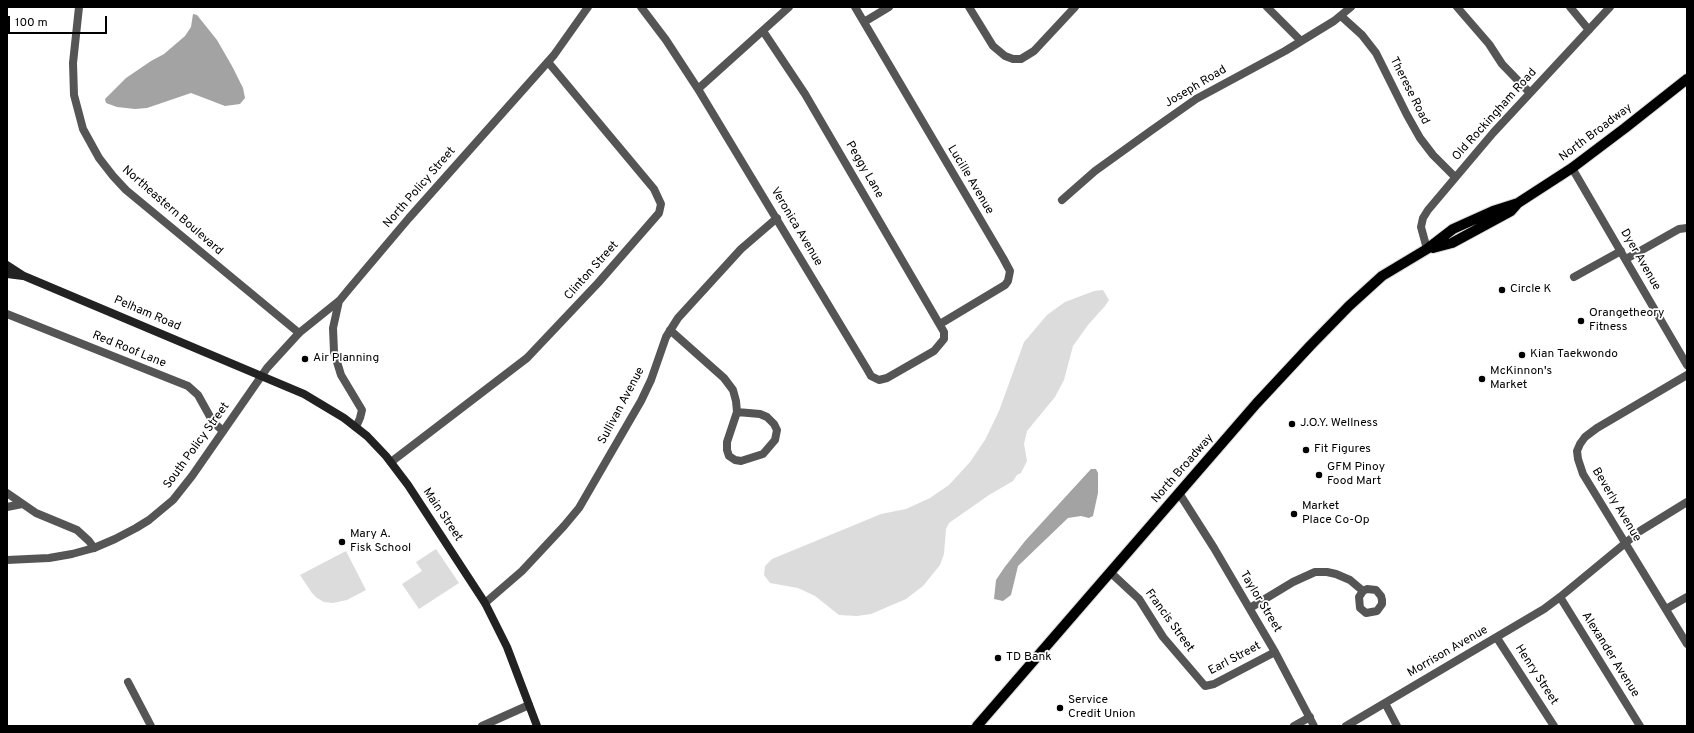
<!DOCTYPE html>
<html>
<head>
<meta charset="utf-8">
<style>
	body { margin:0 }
	#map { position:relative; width:1694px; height:733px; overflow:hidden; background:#fff; font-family:Overpass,sans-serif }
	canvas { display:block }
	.frame { position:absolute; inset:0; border:8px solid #000; pointer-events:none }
	.scale { position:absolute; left:8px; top:16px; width:99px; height:18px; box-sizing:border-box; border:2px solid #000; border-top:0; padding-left:5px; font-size:12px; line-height:14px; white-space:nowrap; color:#000; -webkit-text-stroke:3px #fff; paint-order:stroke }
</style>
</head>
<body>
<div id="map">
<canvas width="1694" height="733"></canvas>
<div class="frame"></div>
<div class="scale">100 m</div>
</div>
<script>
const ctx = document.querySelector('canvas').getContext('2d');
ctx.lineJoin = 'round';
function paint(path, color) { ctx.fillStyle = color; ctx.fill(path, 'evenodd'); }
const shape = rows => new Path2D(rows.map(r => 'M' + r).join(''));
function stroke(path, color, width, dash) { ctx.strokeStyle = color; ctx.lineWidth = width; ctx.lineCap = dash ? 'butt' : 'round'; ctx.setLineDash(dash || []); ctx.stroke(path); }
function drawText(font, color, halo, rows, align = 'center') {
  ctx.font = font + ' Overpass,sans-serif'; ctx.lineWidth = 3.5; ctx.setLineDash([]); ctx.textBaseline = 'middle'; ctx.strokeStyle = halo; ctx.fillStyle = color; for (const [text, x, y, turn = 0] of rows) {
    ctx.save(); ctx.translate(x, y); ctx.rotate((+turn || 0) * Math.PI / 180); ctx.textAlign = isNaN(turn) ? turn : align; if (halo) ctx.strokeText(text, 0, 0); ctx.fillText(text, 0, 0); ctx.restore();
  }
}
paint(shape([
	[1103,290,1109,300,1105,306,1088,325,1073,346,1064,380,1055,397,1027,431,1024,444,1027,461,1021,473,1017,475,1013,481,989,495,949,523,946,529,944,554,940,565,923,586,906,599,871,614,857,616,839,615,815,596,798,588,770,583,764,575,765,566,772,559,881,514,906,509,930,498,949,485,970,462,985,440,999,411,1024,342,1047,315,1065,302,1094,291],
	[436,549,459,583,419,609,402,584,422,571,416,562],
	[346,551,366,590,347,600,333,603,324,602,317,598,312,593,300,575]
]), '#dcdcdc');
paint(shape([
	[193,14,197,15,217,40,232,66,243,88,245,98,240,104,225,106,191,93,147,108,135,109,117,107,106,103,105,99,126,78,151,61,164,54,185,36,191,27],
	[1091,469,1096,469,1098,473,1098,493,1093,516,1089,518,1081,516,1068,518,1018,566,1011,595,1003,601,994,599,996,580,1004,568,1025,541]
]), '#a3a3a3');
const primary = shape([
	[1433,248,1452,243,1511,211,1518,203,1572,168,1625,128,1687,79],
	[977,726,1256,404,1310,346,1349,306,1382,276,1427,249,1453,229,1493,211,1518,203]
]);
stroke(primary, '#dbdbdb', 12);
stroke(shape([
	[79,7,73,63,74,95,83,129,99,158,113,176,126,190,299,333],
	[641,7,666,40,698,89,867,369,871,376,879,380,887,378,934,351,944,339,944,332,805,94,763,31],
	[855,7,1003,258,1010,271,1008,281,1005,285,940,324],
	[969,7,993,46,1005,56,1013,59,1021,59,1034,51,1075,7],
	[1267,7,1301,41],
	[1457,7,1489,44,1502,64,1530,93],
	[1570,7,1589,30],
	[1341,16,1362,35,1376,53,1407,115,1420,138,1433,155,1455,177],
	[864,22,889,7],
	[698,89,789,7],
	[1572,168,1687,365],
	[1062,200,1095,171,1152,130,1196,99,1285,51,1334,21,1351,7],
	[1427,249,1421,227,1423,218,1428,210,1493,133,1610,7],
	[1626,259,1679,229,1687,228],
	[1574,277,1621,251],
	[7,314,188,386,198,395,213,422,223,431],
	[670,330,724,378,733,390,736,401,737,412,727,442,727,450,729,456,735,460,741,461,763,454,775,440,777,430,774,424,767,417,760,414,737,412],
	[1687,375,1597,428,1585,437,1580,444,1577,451,1578,459,1583,474,1687,644],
	[391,462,527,358,598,283,659,213,661,204,654,189,548,62],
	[7,493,36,513,77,530,89,541,94,548],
	[1179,493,1214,548,1275,652,1314,726],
	[7,507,22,504],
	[1110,572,1139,599,1163,637,1205,686,1214,684,1275,652],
	[1560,597,1640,726],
	[485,603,522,571,564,526,579,508,641,401,651,380,666,337,678,318,741,249,777,218],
	[1250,608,1293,582,1315,572,1327,572,1336,574,1350,580,1363,591,1367,589,1376,590,1381,596,1382,600,1382,604,1377,611,1366,613,1360,608,1359,597,1363,591],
	[1666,609,1687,597],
	[1497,638,1554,726],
	[128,682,151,726],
	[1385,703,1397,726],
	[482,726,529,705],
	[1294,726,1310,717],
	[1346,726,1544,609,1560,597,1640,531,1687,502]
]), '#555', 8);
stroke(shape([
	[339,301,333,328,334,352,341,375,362,410,360,418,356,427],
	[7,560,49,558,72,554,94,548,115,539,136,528,149,520,173,500,192,476,267,368,299,333,340,300,349,289,409,218,554,55,588,7]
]), '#555', 8);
stroke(shape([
	[7,265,24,276,304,394,344,418,367,436,386,456,408,485,485,603,507,647,537,726],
	[7,274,23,276]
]), '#222', 8);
stroke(primary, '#000', 10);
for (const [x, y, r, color] of [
	[1502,290,4,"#000"],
	[1581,321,4,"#000"],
	[1522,355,4,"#000"],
	[305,359,4,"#000"],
	[1482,379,4,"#000"],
	[1292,424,4,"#000"],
	[1306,450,4,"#000"],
	[1319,475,4,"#000"],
	[1294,514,4,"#000"],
	[342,542,4,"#000"],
	[998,658,4,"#000"],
	[1060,708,4,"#000"]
]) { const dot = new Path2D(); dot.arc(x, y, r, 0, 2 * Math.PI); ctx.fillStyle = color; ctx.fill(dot); stroke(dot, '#fff', 1.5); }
drawText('12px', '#000', '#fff', [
	["Joseph Road",1196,87,-31],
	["Therese Road",1409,91,63],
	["Old Rockingham Road",1495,115,-48],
	["North Broadway",1596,133,-37],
	["Peggy Lane",864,170,60],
	["Lucille Avenue",970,180,59],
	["North Policy Street",420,188,-49],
	["Northeastern Boulevard",172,211,41],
	["Veronica Avenue",796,227,59],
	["Dyer Avenue",1640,260,60],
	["Clinton Street",592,271,-48],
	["Pelham Road",147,314,23],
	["Red Roof Lane",129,350,22],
	["Sullivan Avenue",622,406,-62],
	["South Policy Street",197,446,-54],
	["North Broadway",1183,469,-49],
	["Beverly Avenue",1616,505,59],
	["Main Street",442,515,56],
	["Taylor Street",1260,602,59],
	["Francis Street",1169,621,54],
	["Morrison Avenue",1448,652,-30],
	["Alexander Avenue",1610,655,58],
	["Earl Street",1235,659,-28],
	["Henry Street",1536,675,57]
]);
drawText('12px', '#000', '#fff', [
	["Circle K",1510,290],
	["Orangetheory",1589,314],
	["Fitness",1589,328],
	["Kian Taekwondo",1530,355],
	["Air Planning",313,359],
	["McKinnon's",1490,372],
	["Market",1490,386],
	["J.O.Y. Wellness",1300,424],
	["Fit Figures",1314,450],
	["GFM Pinoy",1327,468],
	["Food Mart",1327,482],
	["Market",1302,507],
	["Place Co-Op",1302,521],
	["Mary A.",350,535],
	["Fisk School",350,549],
	["TD Bank",1006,658],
	["Service",1068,701],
	["Credit Union",1068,715]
], 'left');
</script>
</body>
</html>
